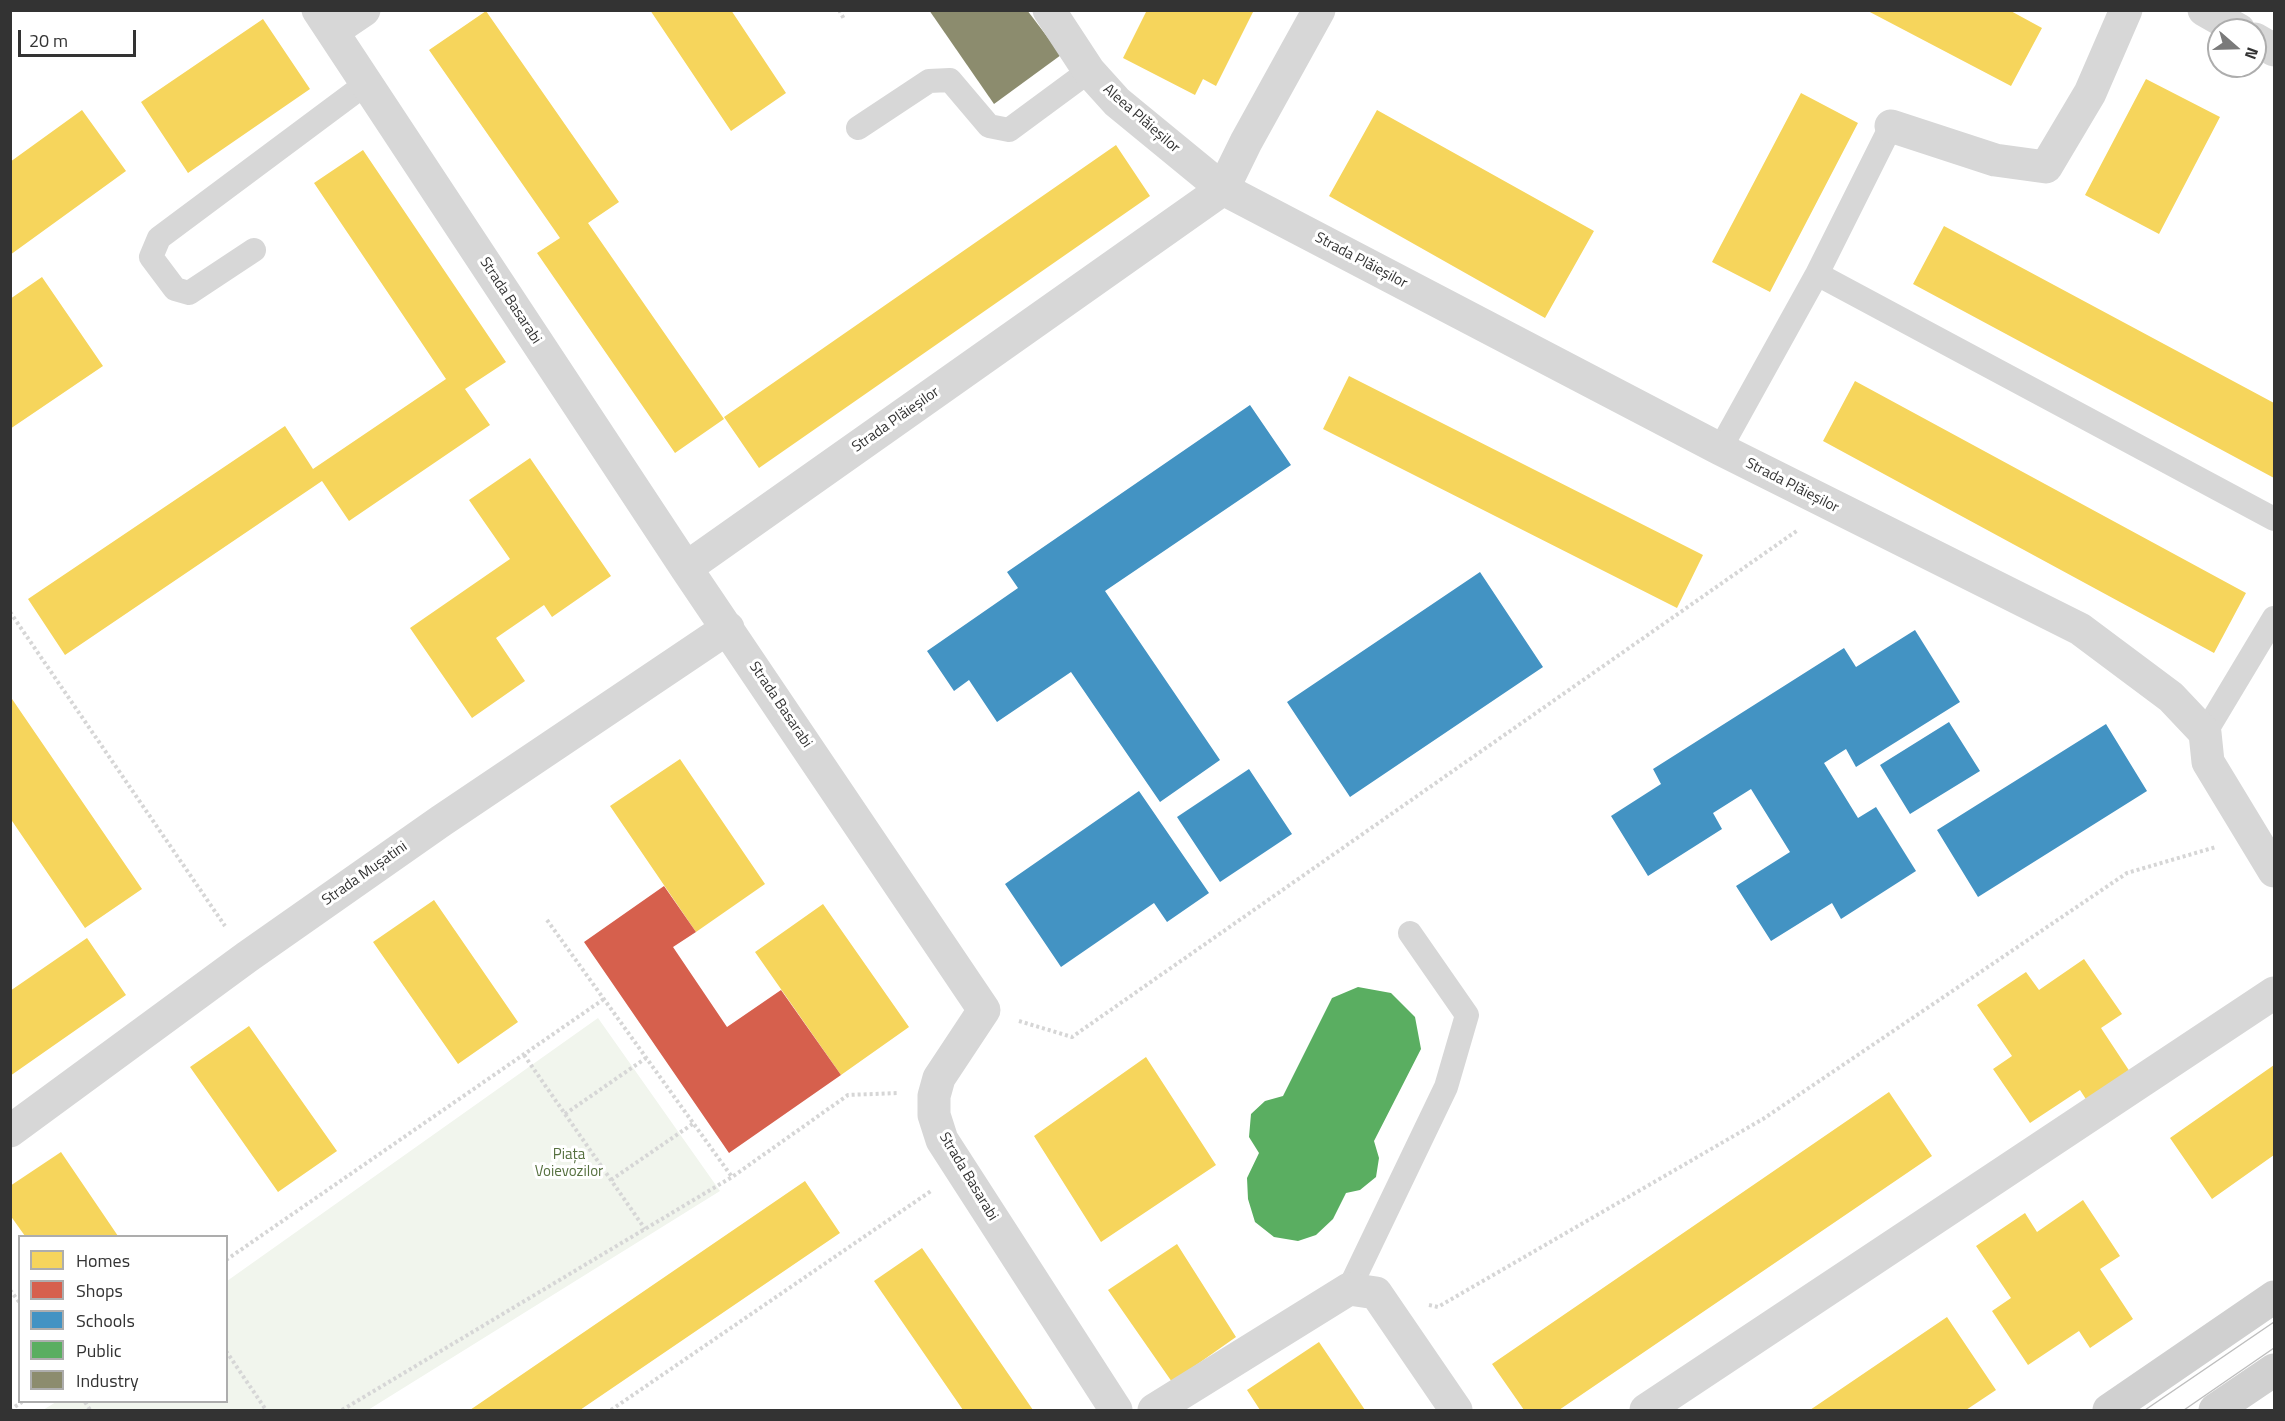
<!DOCTYPE html>
<html>
<head>
<meta charset="utf-8">
<style>
	body { margin:0 }
	#map { position:relative; width:2285px; height:1421px; overflow:hidden; background:#fff; font-family:"Titillium Web",sans-serif }
	canvas { display:block }
	.frame { position:absolute; inset:0; border:12px solid #333; pointer-events:none }
	.legend { position:absolute; left:18px; top:1235px; width:210px; height:168px; box-sizing:border-box; background:#fff; border:2px solid #adadad; margin:0; padding:8px 10px; list-style:none; font-size:18px; color:#333 }
	.legend li { display:flex; align-items:center; gap:12px; height:30px }
	.legend b { width:30px; border:2px solid #adadad }
	.north { position:absolute; left:2207px; top:18px; width:60px; height:60px; box-sizing:border-box; background:#fff; border:2px solid #adadad; border-radius:50%; rotate:110deg; font-size:16px; font-weight:700; line-height:24px; text-align:center; color:#333 }
	.north::after { content:''; display:block; margin:auto; width:21px; height:27px; background:#7a7a7a; clip-path:polygon(50% 0,100% 100%,50% 72%,0 100%) }
	.scale { position:absolute; left:18px; top:30px; width:118px; height:27px; box-sizing:border-box; border:3px solid #333; border-top:0; padding-left:8px; font-size:18px; line-height:21px; white-space:nowrap; color:#333; -webkit-text-stroke:4px #fff; paint-order:stroke }
</style>
</head>
<body>
<div id="map">
<canvas width="2285" height="1421"></canvas>
<div class="frame"></div>
<ul class="legend">
<li><b style="height:16px;background:#f6d55c"></b>Homes</li>
<li><b style="height:16px;background:#d6604d"></b>Shops</li>
<li><b style="height:16px;background:#4393c3"></b>Schools</li>
<li><b style="height:16px;background:#5aae61"></b>Public</li>
<li><b style="height:16px;background:#8c8c6e"></b>Industry</li>
</ul>
<div class="north">N</div>
<div class="scale">20 m</div>
</div>
<script>
const ctx = document.querySelector('canvas').getContext('2d');
ctx.lineJoin = 'round';
function paint(path, color) { ctx.fillStyle = color; ctx.fill(path, 'evenodd'); }
const shape = rows => new Path2D(rows.map(r => 'M' + r).join(''));
function stroke(path, color, width, dash) { ctx.strokeStyle = color; ctx.lineWidth = width; ctx.lineCap = dash ? 'butt' : 'round'; ctx.setLineDash(dash || []); ctx.stroke(path); }
function drawText(font, color, halo, rows, align = 'center') {
  ctx.font = font + ' "Titillium Web",sans-serif'; ctx.lineWidth = 6; ctx.setLineDash([]); ctx.textBaseline = 'middle'; ctx.strokeStyle = halo; ctx.fillStyle = color; for (const [text, x, y, turn = 0] of rows) {
    ctx.save(); ctx.translate(x, y); ctx.rotate((+turn || 0) * Math.PI / 180); ctx.textAlign = isNaN(turn) ? turn : align; if (halo) ctx.strokeText(text, 0, 0); ctx.fillText(text, 0, 0); ctx.restore();
  }
}
paint(shape([
	[598,1018,720,1191,368,1410,43,1410,56,1402,226,1402,227,1281]
]), '#f1f5ed');
paint(shape([
	[650,10,731,10,786,93,731,131],
	[1147,10,1254,10,1216,86,1203,79,1195,95,1123,58],
	[1866,10,2009,10,2042,28,2011,86],
	[486,11,619,202,588,223,724,419,675,453,537,253,560,238,429,50],
	[263,19,310,89,188,173,141,102],
	[2146,79,2220,117,2159,234,2085,195],
	[1801,93,1858,123,1770,292,1712,262],
	[82,110,126,171,10,255,10,162],
	[1377,110,1594,231,1545,318,1329,196],
	[1116,145,1150,196,759,468,724,417],
	[363,150,506,362,465,389,490,425,349,521,322,481,65,655,28,599,285,426,313,469,446,379,314,183],
	[1944,226,2274,403,2274,478,1913,284],
	[42,277,103,366,10,429,10,299],
	[1349,376,1703,555,1677,608,1323,429],
	[1855,381,2246,593,2214,653,1823,441],
	[530,458,611,576,552,617,544,605,496,638,525,681,472,718,410,628,510,559,469,500],
	[10,696,142,889,85,928,10,818],
	[680,759,765,884,696,932,610,806],
	[434,900,518,1022,458,1064,373,942],
	[823,904,909,1027,841,1075,755,952],
	[87,938,126,995,10,1076,10,991],
	[2084,959,2122,1014,2101,1028,2134,1078,2091,1107,2080,1090,2030,1123,1993,1069,2012,1056,1977,1005,2026,972,2039,990],
	[249,1026,337,1151,278,1192,190,1067],
	[1146,1057,1216,1165,1101,1242,1034,1136],
	[2274,1065,2274,1155,2212,1199,2170,1138],
	[1889,1092,1932,1156,1559,1410,1524,1410,1492,1364],
	[61,1152,118,1236,25,1236,10,1215,10,1186],
	[805,1181,840,1233,580,1410,470,1410],
	[2083,1200,2120,1256,2100,1269,2133,1319,2090,1348,2079,1331,2028,1365,1992,1311,2011,1298,1976,1246,2025,1213,2037,1232],
	[1177,1244,1236,1337,1172,1382,1108,1290],
	[922,1248,1033,1410,963,1410,874,1281],
	[1947,1317,1996,1390,1966,1410,1810,1410],
	[1319,1342,1365,1410,1260,1410,1247,1390]
]), '#f6d55c');
paint(shape([
	[664,886,696,932,673,947,727,1027,781,990,841,1075,729,1153,584,942]
]), '#d6604d');
paint(shape([
	[1250,405,1291,465,1105,591,1220,760,1160,802,1071,672,997,722,969,680,954,691,927,651,1018,588,1007,572],
	[1480,572,1543,667,1350,797,1287,702],
	[1915,630,1960,702,1856,767,1846,749,1824,763,1858,818,1876,807,1916,871,1841,919,1832,903,1771,941,1736,886,1790,852,1751,789,1713,813,1722,829,1648,876,1611,816,1661,784,1653,769,1844,648,1856,667],
	[1949,722,1980,771,1910,814,1880,765],
	[2106,724,2147,791,1978,897,1937,830],
	[1249,769,1292,834,1220,882,1177,817],
	[1139,791,1209,893,1167,922,1154,903,1061,967,1005,884]
]), '#4393c3');
paint(shape([
	[1358,987,1391,993,1415,1017,1421,1049,1374,1141,1379,1158,1376,1177,1360,1190,1346,1193,1333,1219,1316,1235,1298,1241,1274,1237,1255,1222,1248,1199,1247,1178,1259,1153,1249,1137,1251,1114,1265,1101,1283,1096,1332,998]
]), '#5aae61');
paint(shape([
	[929,10,1027,10,1061,55,994,104]
]), '#8c8c6e');
stroke(shape([
	[839,10,844,19],
	[10,612,225,926],
	[547,920,732,1177],
	[1019,1021,1072,1037,1798,530],
	[524,1055,645,1229],
	[565,1114,646,1058],
	[611,1180,694,1123],
	[226,1260,604,999],
	[10,1290,20,1303],
	[1429,1305,1438,1307,1763,1119,2127,873,2216,847],
	[226,1351,266,1410],
	[85,1402,90,1410],
	[10,1410,22,1402],
	[342,1410,732,1177,848,1095,898,1093],
	[611,1410,931,1191]
]), '#d6d6d6', 4, [3, 3]);
stroke(shape([
	[858,128,929,81,950,80,989,126,1009,130,1089,71],
	[254,250,189,293,175,289,151,257,159,238,367,83],
	[1817,274,1891,126],
	[1720,449,1817,274,2274,519],
	[2205,733,2274,618],
	[1349,1289,1446,1087,1467,1015,1410,933]
]), '#d7d7d7', 24);
stroke(shape([
	[318,10,686,568,984,1010,939,1078,934,1096,934,1115,942,1140,1116,1410],
	[1049,10,1089,71,1117,102,1223,189,1720,449,2080,629,2171,697,2205,733,2208,762,2274,871],
	[333,31,364,10],
	[1891,126,1995,160,2046,167,2090,93,2126,10],
	[686,568,1223,189,1246,142,1319,10],
	[10,1131,247,957,441,821,728,628],
	[1154,1410,1349,1289,1376,1293,1456,1410],
	[1646,1410,2274,993]
]), '#d7d7d7', 33);
stroke(shape([
	[2204,10,2239,30],
	[2255,39,2274,50]
]), '#d7d7d7', 33);
stroke(shape([
	[2109,1410,2274,1297],
	[2215,1410,2274,1370]
]), '#d0d0d0', 33);
stroke(shape([
	[2145,1410,2274,1322],
	[2184,1410,2274,1348]
]), '#bebebe', 1.5);
drawText('15px', '#333', '#fff', [
	["Aleea Plăieșilor",1141,119,41],
	["Strada Plăieșilor",1361,261,28],
	["Strada Basarabi",510,301,57],
	["Strada Plăieșilor",896,420,-35],
	["Strada Plăieșilor",1792,486,27],
	["Strada Basarabi",780,705,56],
	["Strada Mușatini",365,874,-35],
	["Strada Basarabi",968,1177,59]
]);
drawText('15px', '#56703f', '#fff', [
	["Piața",569,1155],
	["Voievozilor",569,1172]
]);
</script>
</body>
</html>
